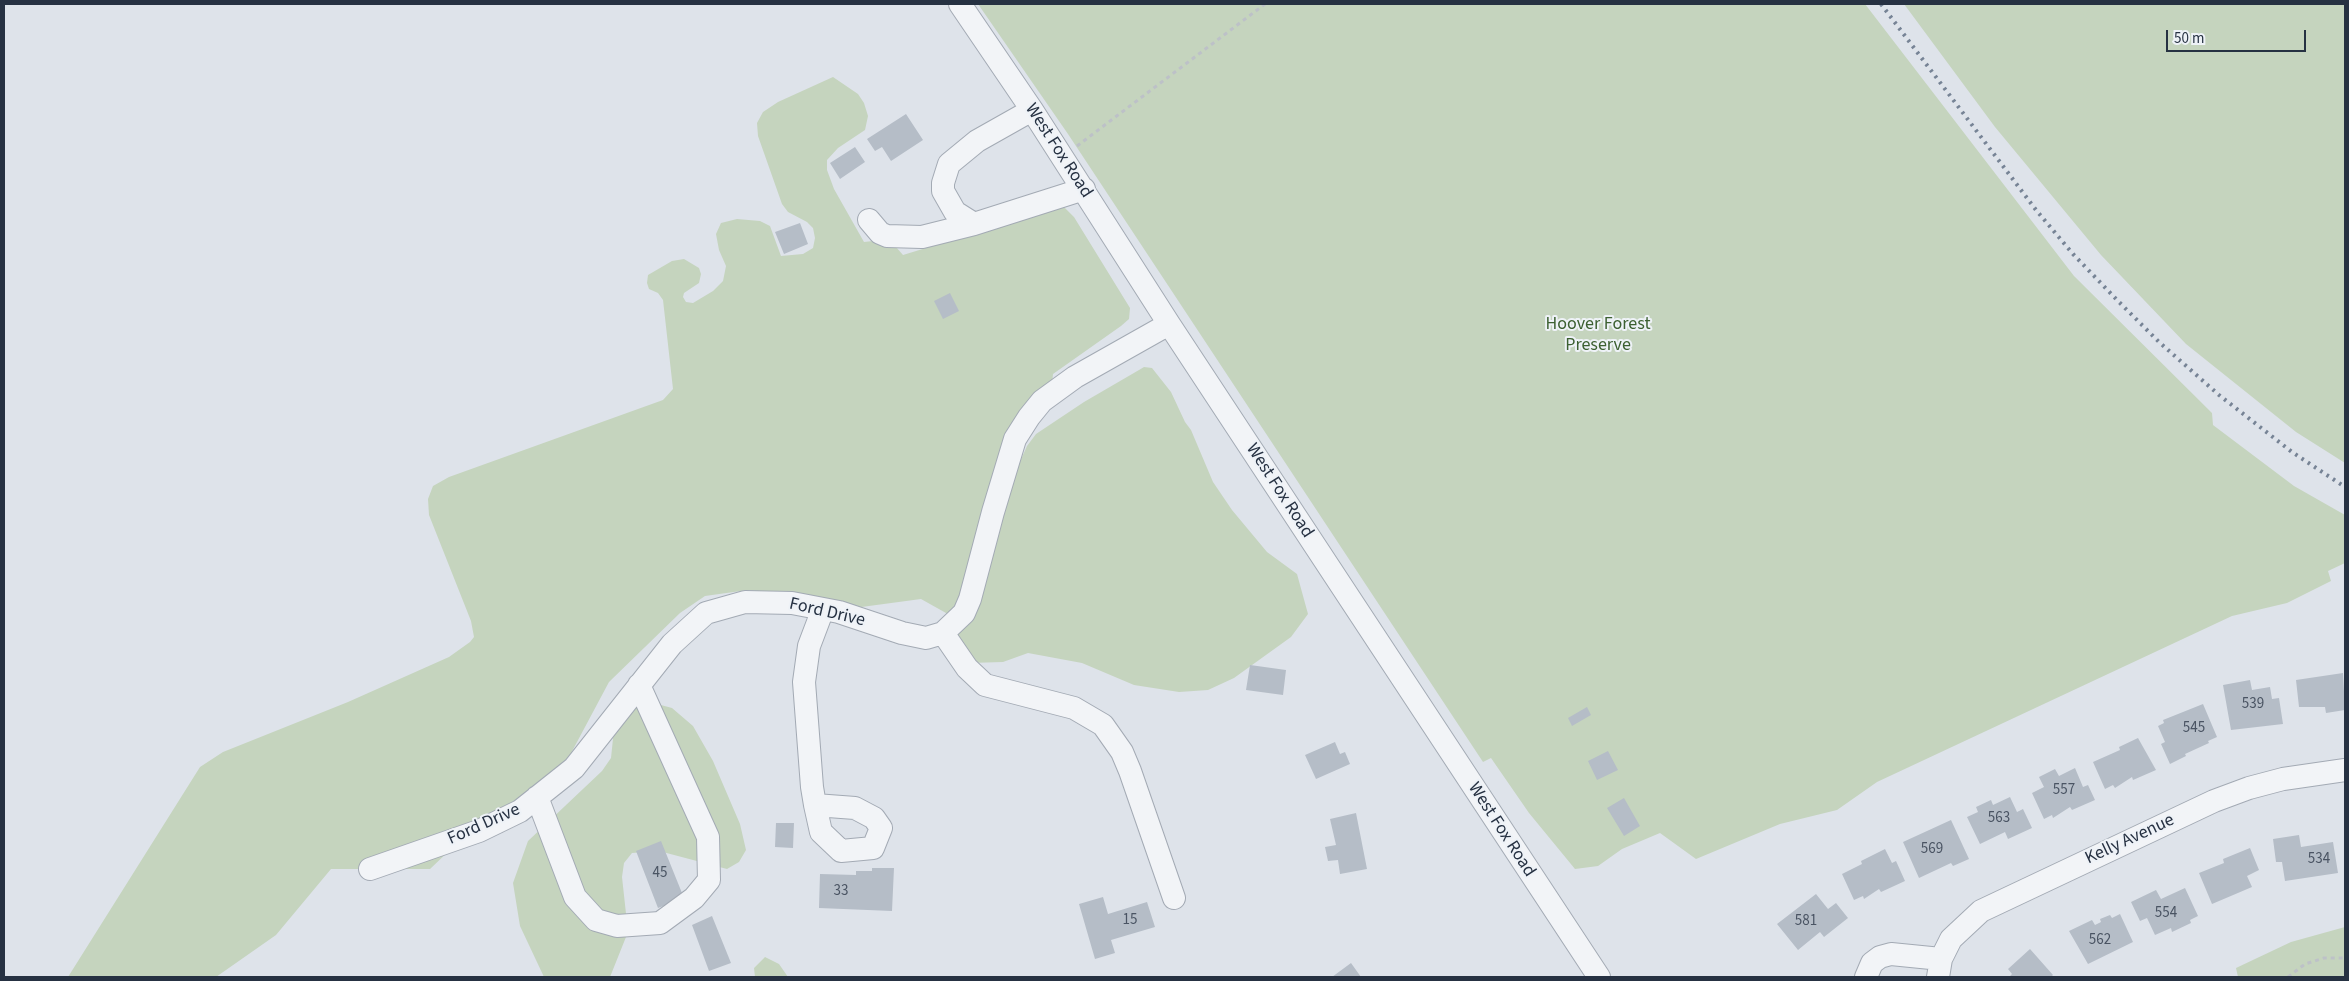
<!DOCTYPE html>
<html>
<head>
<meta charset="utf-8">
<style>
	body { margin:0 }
	#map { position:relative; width:2349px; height:981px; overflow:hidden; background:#dee3ea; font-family:"Source Sans 3",sans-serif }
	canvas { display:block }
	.frame { position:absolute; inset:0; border:5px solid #263142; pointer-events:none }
	.scale { position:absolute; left:2166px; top:30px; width:140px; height:22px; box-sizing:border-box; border:2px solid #263142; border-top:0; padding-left:6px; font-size:15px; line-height:18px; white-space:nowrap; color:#263142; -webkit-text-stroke:4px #eef2f7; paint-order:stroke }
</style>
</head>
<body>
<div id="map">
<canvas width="2349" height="981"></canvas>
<div class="frame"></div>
<div class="scale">50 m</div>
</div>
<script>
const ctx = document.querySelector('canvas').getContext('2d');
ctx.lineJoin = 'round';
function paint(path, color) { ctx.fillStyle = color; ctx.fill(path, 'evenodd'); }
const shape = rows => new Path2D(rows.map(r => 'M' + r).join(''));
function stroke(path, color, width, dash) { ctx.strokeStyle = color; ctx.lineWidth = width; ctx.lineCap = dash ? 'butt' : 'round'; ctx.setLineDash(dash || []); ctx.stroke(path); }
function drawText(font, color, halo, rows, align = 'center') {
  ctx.font = font + ' "Source Sans 3",sans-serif'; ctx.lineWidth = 4; ctx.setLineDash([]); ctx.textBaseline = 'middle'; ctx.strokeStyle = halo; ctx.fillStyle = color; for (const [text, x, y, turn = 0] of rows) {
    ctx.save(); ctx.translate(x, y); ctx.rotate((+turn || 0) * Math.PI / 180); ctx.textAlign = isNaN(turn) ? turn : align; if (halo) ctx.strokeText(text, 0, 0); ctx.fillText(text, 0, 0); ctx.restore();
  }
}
paint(shape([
	[978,4,1865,4,2074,276,2212,413,2213,425,2294,486,2345,515,2345,563,2328,571,2331,581,2287,603,2232,616,1877,782,1837,810,1780,824,1696,859,1660,833,1622,849,1598,866,1575,869,1529,813,1491,758,1483,762,1068,134],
	[1904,4,2345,4,2345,463,2296,432,2186,344,2101,255,1995,127],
	[833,77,858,94,864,103,868,116,865,130,838,148,827,160,827,170,834,189,864,242,873,241,896,247,903,255,1063,206,1074,217,1130,308,1129,319,1121,326,1053,374,1052,384,1041,393,1010,484,1027,446,1036,434,1084,402,1139,370,1144,367,1152,368,1171,392,1185,422,1191,430,1213,482,1232,510,1267,552,1297,574,1308,614,1291,637,1234,678,1208,690,1179,692,1134,685,1082,663,1028,653,1003,662,969,663,958,649,954,625,946,613,921,599,854,608,812,597,748,590,705,596,680,613,609,682,569,757,518,806,470,831,430,869,331,869,276,935,216,977,68,977,200,767,223,752,348,702,449,657,470,642,474,637,471,621,429,515,428,499,433,486,449,477,663,400,673,389,663,300,658,293,649,289,647,283,648,275,672,261,684,259,699,268,701,274,699,283,684,293,683,297,686,302,693,303,713,291,723,281,726,266,719,250,716,234,721,223,737,219,760,221,770,226,781,256,803,254,813,248,815,238,813,228,807,222,788,212,782,204,758,136,757,123,763,112,778,102],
	[646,701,672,708,693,726,713,761,740,824,746,850,739,862,727,869,659,851,632,853,624,863,622,877,628,932,610,977,544,977,520,926,513,883,528,841,602,771,611,758,614,729,633,707],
	[2345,927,2345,977,2238,977,2236,968,2291,942],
	[765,957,779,964,788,977,755,977,754,968]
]), '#c5d4be');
paint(shape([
	[906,114,923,140,891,161,882,147,875,151,867,139],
	[855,147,865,162,840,179,830,163],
	[800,223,808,244,784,254,775,232],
	[950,293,959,311,943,319,934,301],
	[1250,665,1286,670,1283,695,1246,690],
	[2343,673,2345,710,2326,713,2325,707,2299,707,2296,680],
	[2250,680,2252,690,2270,687,2272,699,2279,698,2283,724,2231,730,2223,685],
	[2203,704,2217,737,2208,741,2209,743,2185,754,2186,756,2170,764,2161,744,2165,742,2158,726,2164,723,2163,720],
	[1587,707,1591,715,1572,726,1568,718],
	[2138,738,2156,770,2133,780,2132,777,2115,788,2113,785,2105,789,2093,762,2120,750,2119,747],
	[1335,742,1340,754,1345,752,1350,764,1316,779,1305,755],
	[1608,751,1618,770,1597,780,1588,761],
	[2075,768,2083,787,2088,785,2095,800,2072,810,2070,807,2053,818,2052,815,2044,819,2032,793,2044,787,2039,777,2055,769,2059,776],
	[2010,797,2017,812,2023,809,2032,828,2008,839,2005,832,1980,844,1967,817,1978,812,1976,807,1991,800,1993,805],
	[1624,798,1640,826,1624,836,1607,808],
	[1356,813,1367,869,1340,874,1338,860,1328,861,1325,847,1336,845,1330,819],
	[1951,820,1969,859,1953,866,1951,863,1919,878,1903,842],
	[776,823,794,823,793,848,775,847],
	[2299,835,2301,847,2333,842,2338,873,2285,881,2282,862,2276,862,2273,839],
	[661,841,684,898,658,908,636,851],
	[2250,848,2259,870,2247,876,2252,887,2212,904,2199,873,2224,863,2223,859],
	[1885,849,1892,863,1896,861,1905,881,1881,892,1879,889,1864,899,1863,896,1854,900,1842,874,1862,864,1861,861],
	[872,868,894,868,892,911,819,908,820,874,856,875,856,871,872,871],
	[2185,888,2198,916,2190,920,2191,923,2172,932,2171,928,2155,935,2147,918,2140,921,2131,902,2156,890,2161,899],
	[1816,894,1828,909,1836,903,1848,918,1824,937,1820,932,1798,950,1777,924],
	[1103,897,1108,914,1147,902,1155,927,1111,940,1115,953,1095,959,1079,904],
	[2120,914,2133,942,2088,964,2069,931,2092,920,2095,925,2101,922,2100,919,2110,915,2112,918],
	[712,916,731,963,709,971,692,925],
	[2030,949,2053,975,2051,977,2009,977,2012,974,2008,969],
	[1351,963,1361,977,1332,977]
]), '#b5bdc7');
const minor = shape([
	[960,4,1032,110,1169,324,1599,977],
	[869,220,880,233,887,236,922,237,974,224,1084,189],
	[974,224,955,212,943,191,943,183,949,164,977,141,1032,110],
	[943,633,967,668,985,685,1074,708,1103,725,1122,752,1130,771,1174,898],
	[537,797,575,897,596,920,617,926,660,923,694,898,709,880,708,837,639,685],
	[815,805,855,808,874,818,881,828,873,848,841,851,821,832,815,805,812,787,804,682,809,646,823,609],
	[370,869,479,831,520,811,574,768,672,644,706,613,745,602,792,603,839,612,902,633,926,638,943,633,964,613,970,599,993,512,1015,439,1029,417,1042,401,1075,377,1169,324],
	[1866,977,1872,963,1880,957,1891,954,1941,959],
	[1938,977,1941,959,1951,939,1981,911,2214,801,2249,788,2283,779,2345,770]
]);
stroke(minor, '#a3aab4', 24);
stroke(shape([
	[1077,146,1265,4],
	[2288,977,2305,964,2324,958,2345,958]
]), '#bdc1c8', 3, [4, 4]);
stroke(minor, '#f2f4f7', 22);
stroke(shape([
	[1881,4,2036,210,2073,254,2118,301,2159,342,2219,395,2292,452,2345,487]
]), '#768395', 4, [2.5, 5]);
drawText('15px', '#4a5463', null, [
	["539",2253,705],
	["545",2194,729],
	["557",2064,791],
	["563",1999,819],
	["569",1932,850],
	["534",2319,860],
	["45",660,874],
	["33",841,892],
	["554",2166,914],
	["15",1130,921],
	["581",1806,922],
	["562",2100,941]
]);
drawText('18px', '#263142', '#eef2f7', [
	["West Fox Road",1058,151,57],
	["West Fox Road",1279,491,57],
	["Ford Drive",827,613,13],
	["Ford Drive",484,825,-24],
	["West Fox Road",1501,830,57],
	["Kelly Avenue",2130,840,-25]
]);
drawText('18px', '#3c6031', '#eef2f7', [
	["Hoover Forest",1598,325],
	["Preserve",1598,346]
]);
</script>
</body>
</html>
